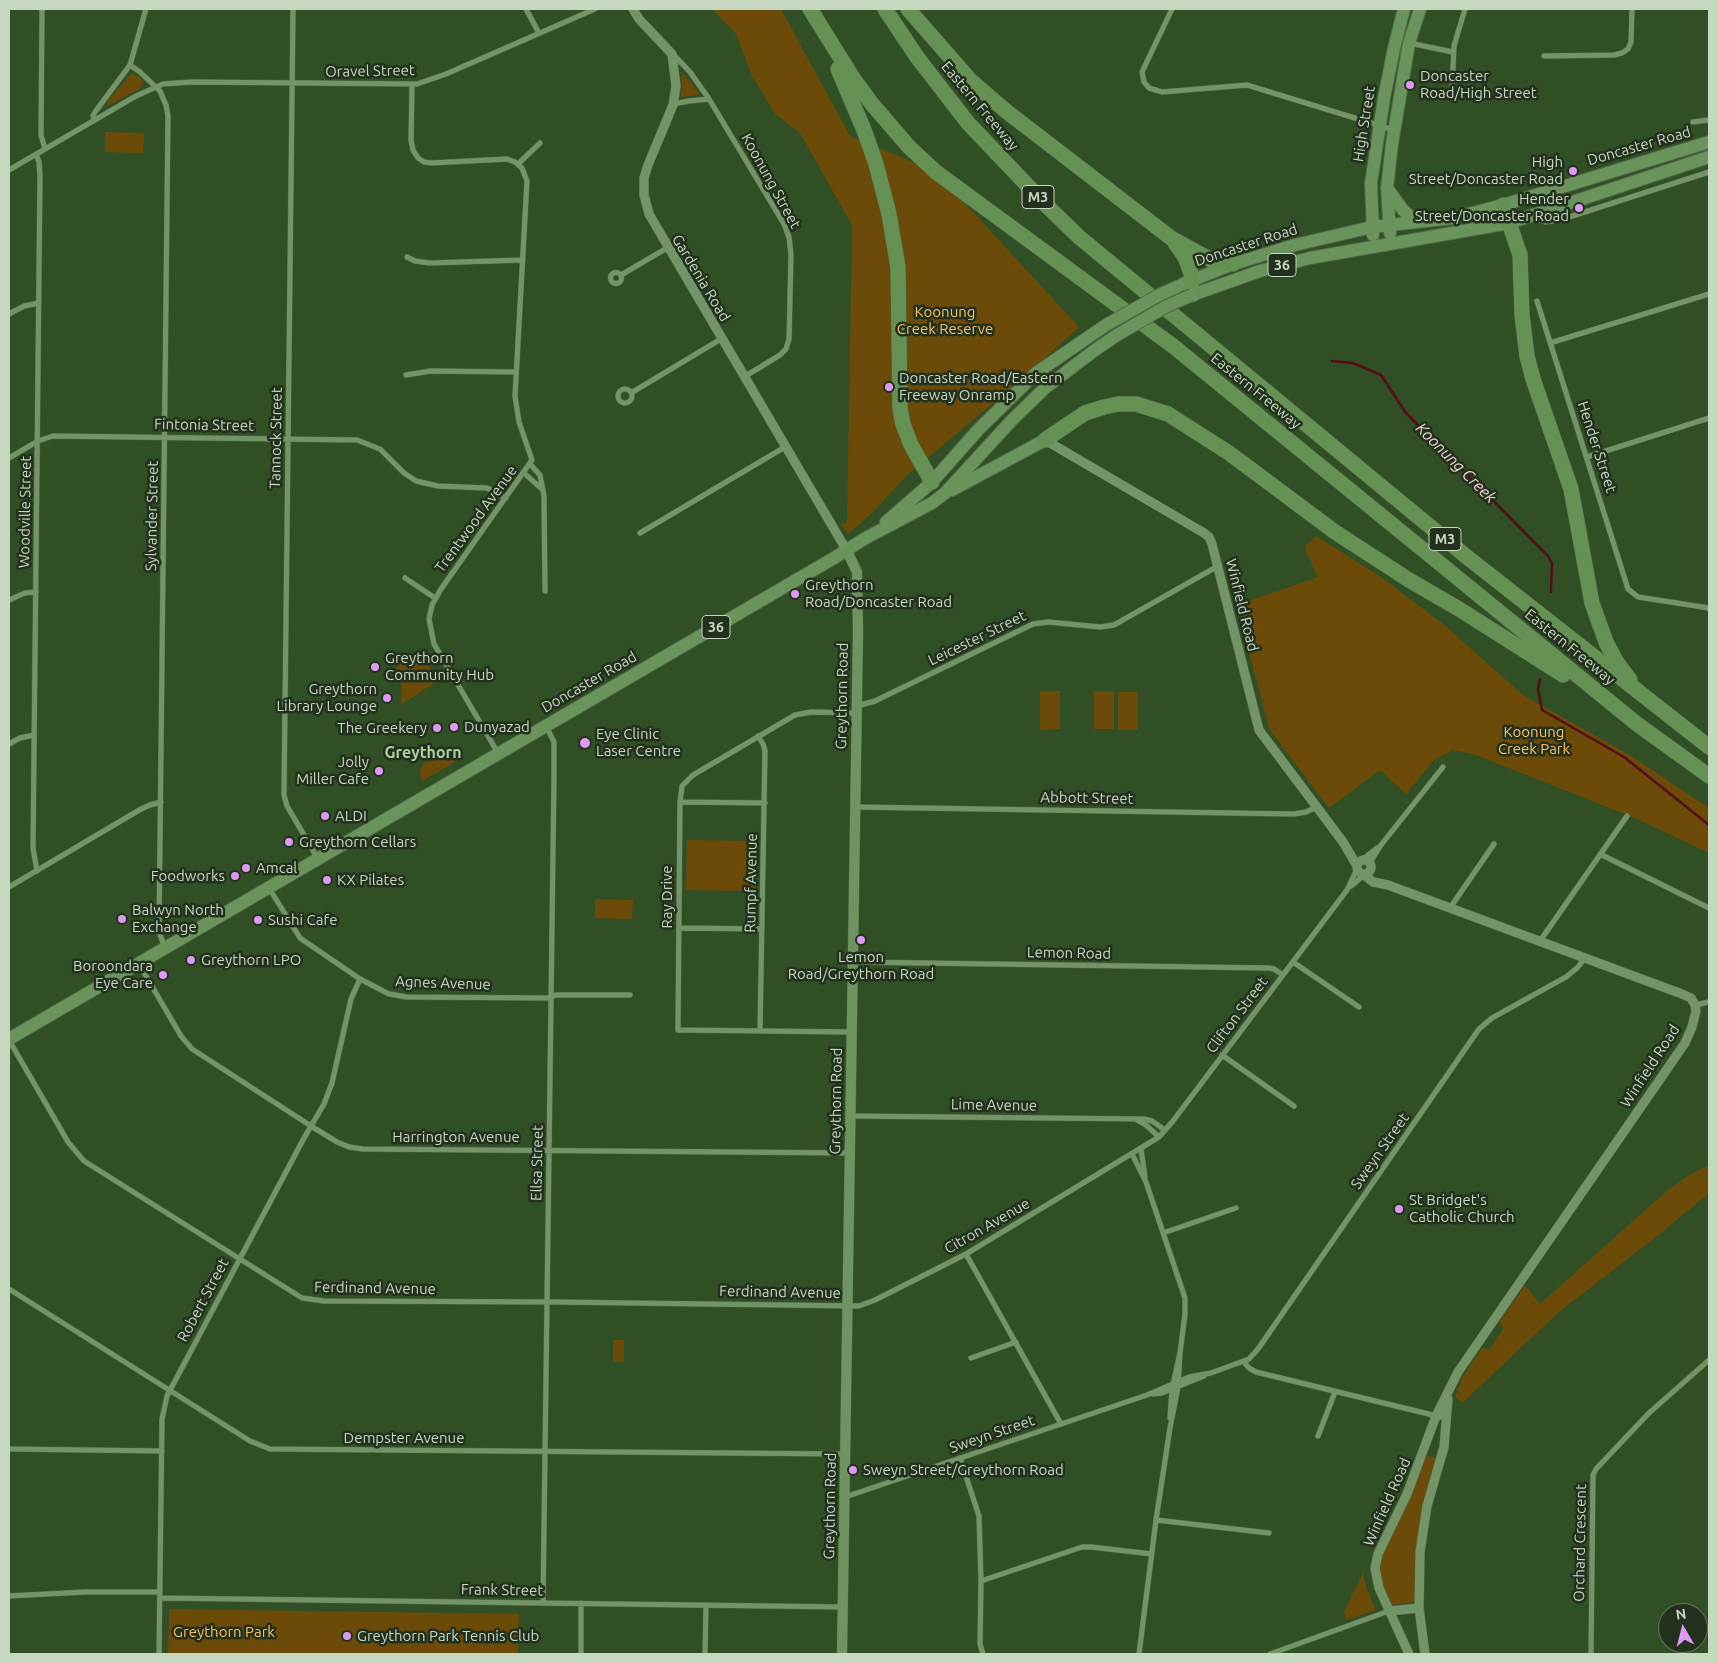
<!DOCTYPE html>
<html>
<head>
<meta charset="utf-8">
<style>
	body { margin:0 }
	#map { position:relative; width:1718px; height:1663px; overflow:hidden; background:#314f25; font-family:Ubuntu,sans-serif }
	canvas { display:block }
	.frame { position:absolute; inset:0; border:10px solid #c6d8c0; pointer-events:none }
	.north { position:absolute; left:1658px; top:1603px; width:50px; height:50px; box-sizing:border-box; background:#23301e; border:1px solid #64735f; border-radius:50%; rotate:352deg; font-size:14px; font-weight:700; line-height:20px; text-align:center; color:#c6d8c0 }
	.north::after { content:''; display:block; margin:auto; width:18px; height:22px; background:#dd99f3; clip-path:polygon(50% 0,100% 100%,50% 72%,0 100%) }
</style>
</head>
<body>
<div id="map">
<canvas width="1718" height="1663"></canvas>
<div class="frame"></div>
<div class="north">N</div>
</div>
<script>
const ctx = document.querySelector('canvas').getContext('2d');
ctx.lineJoin = 'round';
function paint(path, color) { ctx.fillStyle = color; ctx.fill(path, 'evenodd'); }
const shape = rows => new Path2D(rows.map(r => 'M' + r).join(''));
function stroke(path, color, width, dash) { ctx.strokeStyle = color; ctx.lineWidth = width; ctx.lineCap = dash ? 'butt' : 'round'; ctx.setLineDash(dash || []); ctx.stroke(path); }
function drawText(font, color, halo, rows, align = 'center') {
  ctx.font = font + ' Ubuntu,sans-serif'; ctx.lineWidth = 5; ctx.setLineDash([]); ctx.textBaseline = 'middle'; ctx.strokeStyle = halo; ctx.fillStyle = color; for (const [text, x, y, turn = 0] of rows) {
    ctx.save(); ctx.translate(x, y); ctx.rotate((+turn || 0) * Math.PI / 180); ctx.textAlign = isNaN(turn) ? turn : align; if (halo) ctx.strokeText(text, 0, 0); ctx.fillText(text, 0, 0); ctx.restore();
  }
}
paint(shape([
	[712,9,781,9,850,136,936,172,1079,327,1021,380,907,475,871,514,848,534,841,524,847,523,852,225,800,133,775,114,752,76,736,34],
	[682,73,692,84,699,93,698,95,681,97],
	[131,74,138,76,141,79,143,82,141,88,107,106,107,102],
	[105,132,144,133,143,153,105,152],
	[1316,536,1381,577,1443,624,1523,695,1628,754,1709,808,1709,853,1637,819,1476,755,1453,750,1433,761,1406,794,1380,770,1329,808,1269,729,1237,605,1318,577,1304,547],
	[422,653,434,675,435,682,433,684,399,706,401,702,402,686,395,662],
	[1040,691,1060,691,1060,729,1040,730],
	[1094,691,1114,691,1114,729,1094,729],
	[1118,692,1138,692,1138,730,1118,730],
	[447,756,464,757,422,781,420,772,423,763],
	[687,840,757,841,756,891,686,890],
	[595,899,633,900,632,919,595,918],
	[1709,1165,1709,1193,1660,1234,1560,1311,1462,1403,1455,1396,1462,1378,1483,1347,1489,1350,1503,1329,1500,1321,1525,1285,1540,1304,1669,1189,1691,1174],
	[613,1340,624,1340,624,1362,613,1362],
	[1427,1456,1434,1457,1437,1460,1417,1550,1415,1602,1390,1605,1382,1590,1378,1565,1425,1457],
	[1363,1573,1366,1587,1376,1610,1346,1620,1344,1612],
	[169,1609,519,1614,518,1654,168,1654]
]), '#6c4b09');
stroke(shape([
	[1332,361,1353,363,1381,375,1406,413,1548,556,1552,563,1551,592],
	[1540,679,1538,689,1542,710,1624,757,1709,825]
]), '#540d19', 2.5);
const minor = shape([
	[42,9,41,135,45,149],
	[293,9,284,795,287,806,318,859],
	[526,9,539,33],
	[1172,9,1142,72,1144,82,1149,88,1162,92,1247,85,1394,130],
	[1409,43,1453,52],
	[674,55,690,72,709,99,784,224,789,237,791,255,789,339,786,349,780,355,744,377],
	[1544,56,1614,55,1622,53,1628,49,1631,42,1632,9],
	[130,65,140,72,160,91,166,105,168,116,159,932,165,948],
	[412,85,411,140,413,150,418,158,424,162,431,163,507,159,515,162,522,168,527,181,515,396,519,422,532,460,441,589,432,605,429,619,434,644,498,753],
	[1452,90,1454,46,1465,9],
	[673,104,689,101,709,99],
	[94,120,93,116,95,112,130,65,146,9],
	[1693,122,1709,120],
	[36,154,39,162,40,176,33,848,37,871],
	[518,164,540,143],
	[9,170,136,96,163,84,191,82,417,84,446,74,595,9],
	[1533,218,1545,222,1560,220,1709,172],
	[407,257,415,261,430,263,523,260],
	'610.5 278a5.5 5.5 0 1 1 11 0a5.5 5.5 0 1 1-11 0Z',
	[621,275,667,248],
	[1537,301,1628,589,1638,597,1709,608],
	[9,314,24,306,39,303],
	[1550,343,1709,294],
	[406,375,431,371,516,372],
	'618 396a7 7 0 1 1 14 0a7 7 0 1 1-14 0Z',
	[631,393,721,339],
	[1587,457,1709,418],
	[9,458,38,441,53,436,357,440,380,449,404,473,416,481,438,486,487,488,506,498],
	[530,464,540,475,544,496,545,591],
	[524,473,543,490],
	[640,533,785,447],
	[405,578,435,598],
	[9,600,25,593,36,592],
	[857,706,875,701,1033,624,1048,622,1100,627,1114,625,1218,566],
	[758,736,763,744,765,751,760,1031],
	[9,744,20,738,34,735],
	[680,802,765,803],
	[856,807,1294,814,1306,812,1317,807],
	[1600,854,1709,908],
	[1363,859,1377,848],
	[1369,864,1381,845,1443,767],
	[1351,886,1363,876],
	[9,887,141,809,150,805,161,802],
	[269,888,300,938,360,979,389,994,407,997,547,998,556,995,630,995],
	[1450,908,1494,844],
	[679,928,762,929],
	[1540,941,1627,816],
	[853,962,1269,968,1274,969,1283,975],
	[1293,962,1359,1007],
	[139,964,181,1036,192,1049,311,1126,337,1142,349,1147,363,1149,850,1153],
	[1695,1005,1709,1002],
	[851,1032,678,1030,680,802,682,786,693,775,795,715,811,712,856,713],
	[9,1040,68,1142,84,1161,302,1298,324,1301,555,1302,859,1306,875,1300,966,1254,1159,1137,1173,1121,1347,890,1357,869],
	[1222,1055,1294,1106],
	[851,1116,1144,1119,1152,1121,1165,1130],
	[1137,1120,1146,1125,1159,1137],
	[1141,1149,1145,1177],
	[1132,1154,1146,1182,1185,1298,1185,1314,1180,1353,1172,1389,1170,1418],
	[1163,1233,1236,1208],
	[966,1254,1061,1424],
	[9,1289,250,1441,270,1449,845,1454],
	[971,1358,1016,1342],
	[1244,1362,1249,1368,1256,1372,1445,1418],
	[1153,1394,1162,1393,1204,1376],
	[1318,1436,1335,1392],
	[9,1449,162,1451],
	[960,1458,979,1516,981,1581,980,1644,983,1654],
	[845,1497,1147,1395,1189,1377,1211,1373,1249,1359,1258,1349,1479,1029,1492,1018,1566,977,1577,968,1585,958],
	[1156,1520,1269,1533],
	[981,1581,1082,1547,1091,1547,1152,1554],
	[9,1596,85,1592,160,1592],
	[160,1598,843,1607],
	[543,1603,554,777,554,742,546,726],
	[159,1654,162,1419,167,1396,304,1138,324,1104,332,1083,351,999,360,979],
	[581,1654,581,1603],
	[705,1654,706,1605],
	[1139,1654,1156,1520,1170,1428,1178,1387,1180,1353],
	[1270,1654,1389,1611],
	[1591,1654,1593,1475,1596,1469,1649,1413,1709,1360]
]);
const tertiary = shape([
	[633,9,639,19,672,54,676,86,673,105,648,165,644,178,644,195,649,214,847,551],
	[1045,440,1204,533,1209,537,1212,544,1259,730,1343,842,1357,866],
	'1357 867a7 7 0 1 1 14 0a7 7 0 1 1-14 0Z',
	[1364,875,1373,882,1388,885,1682,994,1691,998,1695,1005,1696,1011,1692,1027,1685,1043,1458,1372,1436,1416,1407,1494,1378,1554,1375,1568,1379,1588,1409,1654],
	[1389,1611,1419,1608],
	[1425,1654,1419,1608,1420,1552,1427,1506,1444,1447,1448,1399]
]);
const secondary = shape([
	[842,1654,858,632,857,572,847,551]
]);
const primary = shape([
	[1387,188,1403,210,1416,222],
	[1390,233,1387,188,1392,144,1409,43,1420,9],
	[1373,235,1371,183,1384,98,1394,48,1404,9],
	[1183,284,1233,264,1295,245,1372,227,1453,218,1503,205,1709,142],
	[1192,295,1260,271,1310,258,1509,223,1709,157],
	[952,490,1045,440],
	[886,522,932,482,978,430,1036,373,1106,325],
	[9,1039,834,558,864,539,932,503,945,493,1012,420,1045,388,1095,350,1117,335]
]);
const motorway = shape([
	[810,9,853,78,872,104,909,147,936,172,1173,346,1637,724,1709,776],
	[885,9,917,57,968,123,1046,205,1079,237,1467,557,1709,747],
	[908,9,970,80,1006,111,1171,238,1213,261,1233,264],
	[838,69,864,130,876,164,889,214,898,267,900,408,903,424,911,445,932,482],
	[1503,205,1520,255,1522,315,1527,356,1533,379,1571,489,1592,603,1606,642,1616,661,1630,680],
	[1175,243,1185,257,1191,273,1192,295],
	[1045,440,1085,413,1104,407,1118,404,1136,404,1168,414,1229,453,1335,532,1409,580,1459,609,1563,675]
]);
stroke(minor, '#4f6845', 6);
stroke(tertiary, '#4f6845', 10);
stroke(secondary, '#4f6845', 11);
stroke(primary, '#4f6845', 14);
stroke(motorway, '#4f6845', 16);
stroke(minor, '#739467', 5);
stroke(tertiary, '#739467', 9);
stroke(secondary, '#6f9361', 10);
stroke(primary, '#6b935c', 12);
stroke(motorway, '#659254', 15);
const primaryBridge = shape([
	[1106,325,1159,295,1179,286],
	[1117,335,1167,306,1192,295]
]);
stroke(primaryBridge, '#4f6845', 14, []);
stroke(primaryBridge, '#6b935c', 12);
for (const [x, y, r, color] of [
	[1410,85,5,"#dd99f3"],
	[1573,171,5,"#dd99f3"],
	[1579,208,5,"#dd99f3"],
	[889,387,5,"#dd99f3"],
	[795,594,5,"#dd99f3"],
	[375,667,5,"#dd99f3"],
	[387,698,5,"#dd99f3"],
	[454,727,5,"#dd99f3"],
	[437,728,5,"#dd99f3"],
	[585,743,6,"#dd99f3"],
	[379,771,5,"#dd99f3"],
	[325,816,5,"#dd99f3"],
	[289,842,5,"#dd99f3"],
	[246,868,5,"#dd99f3"],
	[235,876,5,"#dd99f3"],
	[327,880,5,"#dd99f3"],
	[122,919,5,"#dd99f3"],
	[258,920,5,"#dd99f3"],
	[861,940,5,"#dd99f3"],
	[191,960,5,"#dd99f3"],
	[163,975,5,"#dd99f3"],
	[1399,1209,5,"#dd99f3"],
	[853,1470,5,"#dd99f3"],
	[347,1636,5,"#dd99f3"]
]) { const dot = new Path2D(); dot.arc(x, y, r, 0, 2 * Math.PI); ctx.fillStyle = color; ctx.fill(dot); stroke(dot, '#23301e', 2); }
for (const [x, y, w] of [
	[1038,197,32],
	[1282,265,28],
	[1445,539,32],
	[716,627,28]
]) { const box = new Path2D(); box.roundRect(x - w / 2, y - 11.5, w, 23, 4); ctx.fillStyle = '#23301e'; ctx.fill(box); stroke(box, '#c6d8c0', 1); }
drawText('bold 14px', '#c6d8c0', null, [
	["M3",1038,197],
	["36",1282,265],
	["M3",1445,539],
	["36",716,627]
]);
drawText('15px', '#c6d8c0', '#23301e', [
	["Oravel Street",370,71,-1],
	["Eastern Freeway",980,106,50],
	["High Street",1364,124,-81],
	["Doncaster Road",1639,146,-16],
	["Koonung Street",771,181,61],
	["Doncaster Road",1246,245,-18],
	["Gardenia Road",701,278,59],
	["Eastern Freeway",1256,391,39],
	["Fintonia Street",204,425,1],
	["Tannock Street",276,438,-89],
	["Hender Street",1597,447,72],
	["Woodville Street",25,512,-89],
	["Sylvander Street",152,516,-89],
	["Trentwood Avenue",476,519,-54],
	["Winfield Road",1242,605,76],
	["Leicester Street",977,638,-26],
	["Eastern Freeway",1570,647,39],
	["Doncaster Road",589,682,-30],
	["Greythorn Road",842,696,-89],
	["Abbott Street",1087,798,1],
	["Rumpf Avenue",751,883,-89],
	["Ray Drive",667,897,-90],
	["Lemon Road",1069,953,1],
	["Agnes Avenue",443,983,2],
	["Clifton Street",1237,1015,-53],
	["Winfield Road",1650,1066,-57],
	["Greythorn Road",836,1101,-89],
	["Lime Avenue",994,1105,1],
	["Harrington Avenue",456,1137],
	["Sweyn Street",1380,1151,-55],
	["Ellsa Street",537,1163,-89],
	["Citron Avenue",987,1226,-30],
	["Ferdinand Avenue",375,1288,1],
	["Ferdinand Avenue",780,1292,1],
	["Robert Street",203,1300,-62],
	["Sweyn Street",992,1434,-19],
	["Dempster Avenue",404,1438],
	["Winfield Road",1387,1502,-66],
	["Greythorn Road",830,1506,-89],
	["Orchard Crescent",1580,1543,-89],
	["Frank Street",502,1590,1]
]);
drawText('15px', '#c6d8c0', '#23301e', [
	["Doncaster",1420,76],
	["Road/High Street",1420,93],
	["High",1563,162,"right"],
	["Street/Doncaster Road",1563,179,"right"],
	["Hender",1569,199,"right"],
	["Street/Doncaster Road",1569,216,"right"],
	["Doncaster Road/Eastern",899,378],
	["Freeway Onramp",899,395],
	["Greythorn",805,585],
	["Road/Doncaster Road",805,602],
	["Greythorn",385,658],
	["Community Hub",385,675],
	["Greythorn",377,689,"right"],
	["Library Lounge",377,706,"right"],
	["Dunyazad",464,727],
	["The Greekery",427,728,"right"],
	["Eye Clinic",596,734],
	["Laser Centre",596,751],
	["Jolly",369,762,"right"],
	["Miller Cafe",369,779,"right"],
	["ALDI",335,816],
	["Greythorn Cellars",299,842],
	["Amcal",256,868],
	["Foodworks",225,876,"right"],
	["KX Pilates",337,880],
	["Balwyn North",132,910],
	["Exchange",132,927],
	["Sushi Cafe",268,920],
	["Lemon",861,957,"center"],
	["Road/Greythorn Road",861,974,"center"],
	["Greythorn LPO",201,960],
	["Boroondara",153,966,"right"],
	["Eye Care",153,983,"right"],
	["St Bridget's",1409,1200],
	["Catholic Church",1409,1217],
	["Sweyn Street/Greythorn Road",863,1470],
	["Greythorn Park Tennis Club",357,1636]
], 'left');
drawText('15px', '#f8c066', '#23301e', [
	["Koonung",945,312],
	["Creek Reserve",945,329],
	["Koonung",1534,732],
	["Creek Park",1534,749],
	["Greythorn Park",224,1632]
]);
drawText('italic 16px', '#efd3d3', '#23301e', [
	["Koonung Creek",1456,463,45]
]);
drawText('bold 16px', '#add0a1', '#23301e', [
	["Greythorn",423,753]
]);
</script>
</body>
</html>
